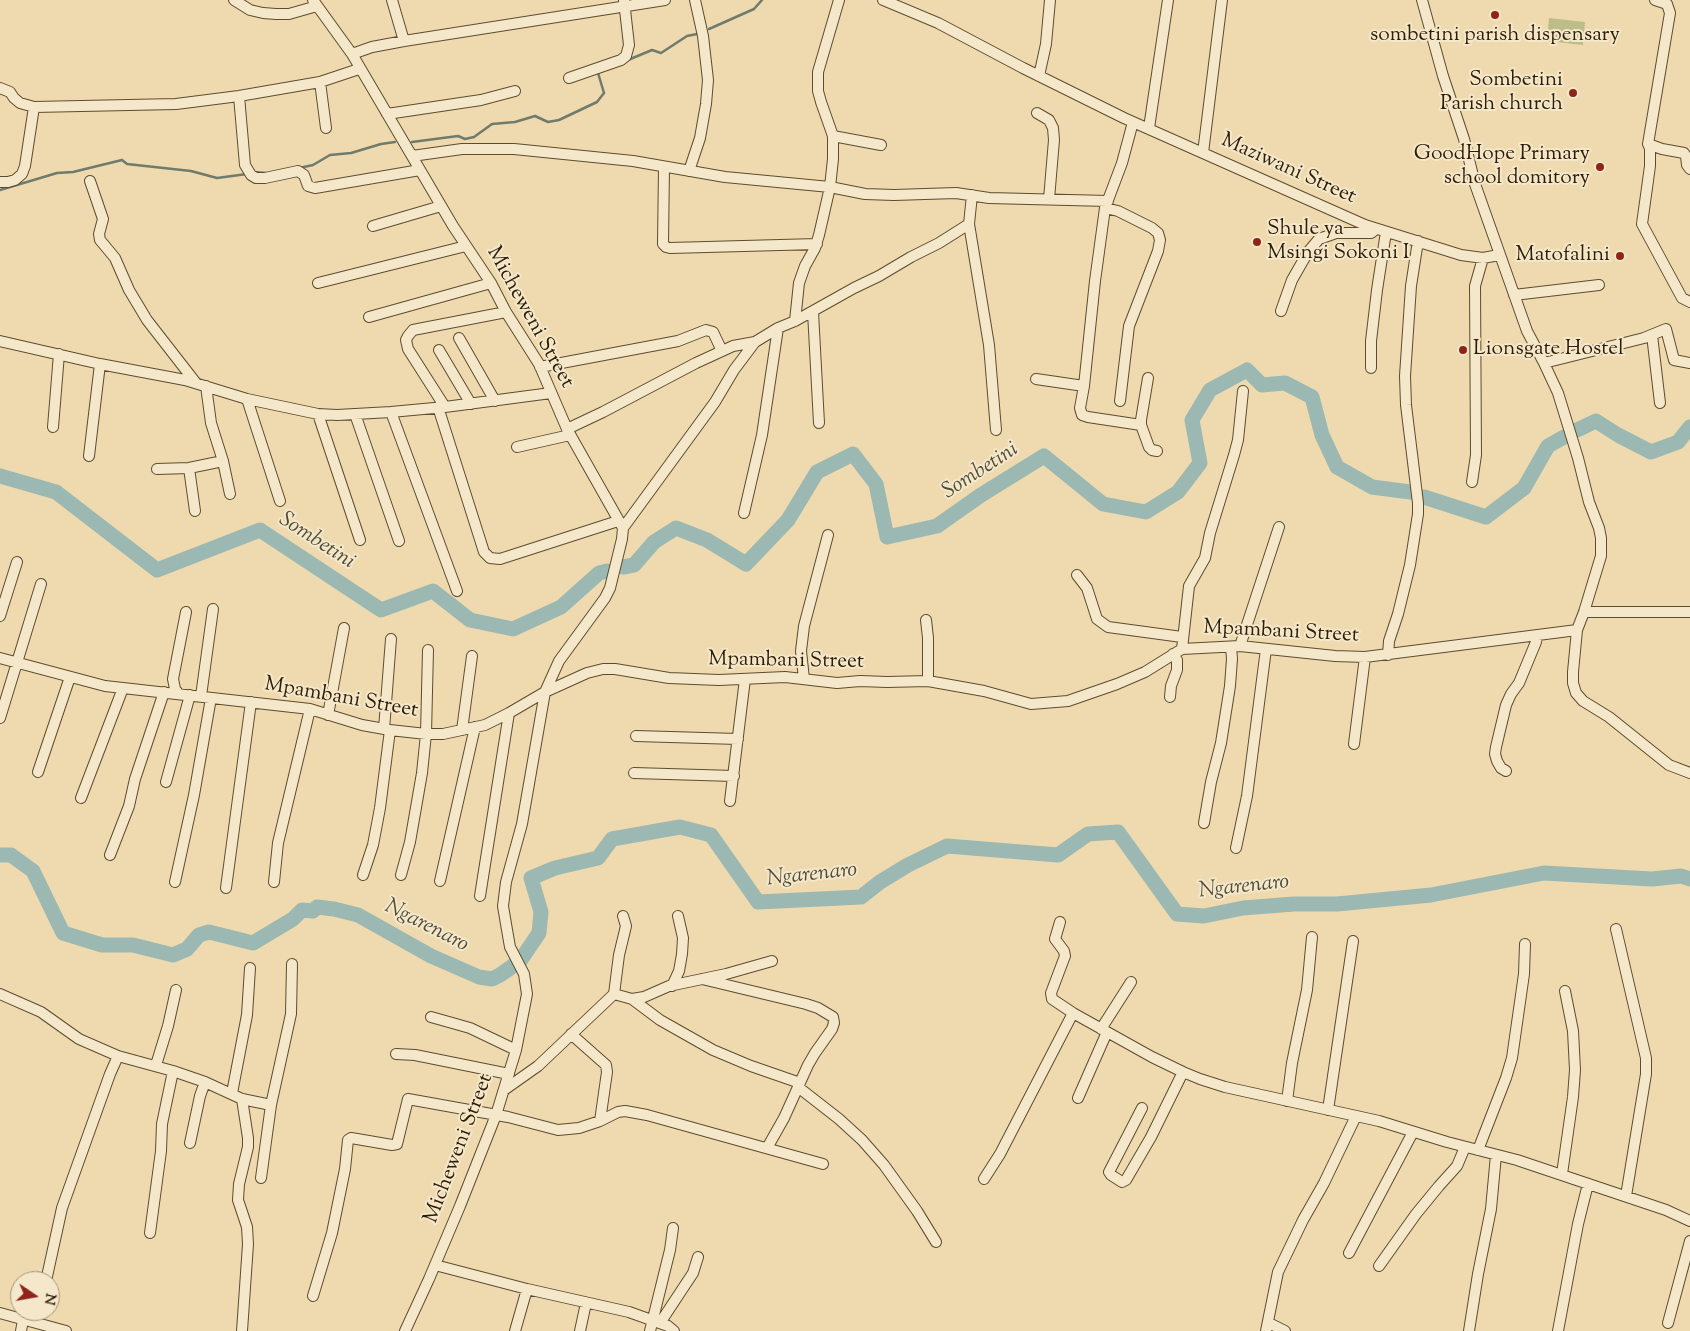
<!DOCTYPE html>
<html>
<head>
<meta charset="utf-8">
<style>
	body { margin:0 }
	#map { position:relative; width:1690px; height:1331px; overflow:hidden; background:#eedaae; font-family:"Sorts Mill Goudy",serif }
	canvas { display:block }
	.north { position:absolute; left:10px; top:1271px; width:50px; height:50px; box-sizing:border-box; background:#f4e7ca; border:1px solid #a5967b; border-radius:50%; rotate:102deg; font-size:14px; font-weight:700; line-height:20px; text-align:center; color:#2e1d05 }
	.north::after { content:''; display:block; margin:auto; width:18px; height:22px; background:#8f2418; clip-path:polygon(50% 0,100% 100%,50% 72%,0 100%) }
</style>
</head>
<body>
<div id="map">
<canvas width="1690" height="1331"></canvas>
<div class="north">N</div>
</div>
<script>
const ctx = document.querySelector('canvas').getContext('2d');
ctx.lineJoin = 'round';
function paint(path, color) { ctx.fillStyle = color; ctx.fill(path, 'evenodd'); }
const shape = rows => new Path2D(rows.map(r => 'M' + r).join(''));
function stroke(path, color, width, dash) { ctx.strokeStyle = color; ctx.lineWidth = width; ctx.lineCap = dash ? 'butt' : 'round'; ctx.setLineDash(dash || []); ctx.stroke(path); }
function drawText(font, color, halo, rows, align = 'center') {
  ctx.font = font + ' "Sorts Mill Goudy",serif'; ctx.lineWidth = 4; ctx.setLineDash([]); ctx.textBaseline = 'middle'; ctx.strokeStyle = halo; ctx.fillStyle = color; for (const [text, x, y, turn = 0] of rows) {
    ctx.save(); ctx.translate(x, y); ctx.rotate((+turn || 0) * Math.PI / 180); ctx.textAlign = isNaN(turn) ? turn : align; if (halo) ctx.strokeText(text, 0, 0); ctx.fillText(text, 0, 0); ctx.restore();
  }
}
paint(shape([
	[1549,18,1585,22,1583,45,1547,41]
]), '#bdbe87');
stroke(shape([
	[709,29,754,9,762,0],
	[628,60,652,50,661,53,687,36,697,34],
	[412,142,458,136,465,139,474,137,492,124,515,122,535,116,548,122,559,120,597,102,604,93,598,73,600,72],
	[299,168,313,165,330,155,351,153,381,144,395,142],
	[254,172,266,173],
	[0,190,57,173,73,172,122,160,127,164,191,171,217,178,247,174]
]), '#6f7b6d', 2.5);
stroke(shape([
	[1577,430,1596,421,1618,435,1651,452,1678,442,1690,427],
	[0,476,56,492,157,570,260,530,381,610,433,591,470,620,513,629,561,607,599,573,607,571],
	[1424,497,1486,517,1524,488,1548,446,1564,437],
	[623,567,634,565,654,542,676,528,707,540,746,564,788,520,817,472,853,454,876,484,887,537,937,526,981,495,1044,456,1103,504,1146,512,1178,492,1200,463,1192,420,1210,390,1247,370,1262,385,1285,383,1312,397,1322,435,1337,467,1372,487,1410,492],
	[0,855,11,855,33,871,63,933,102,945,133,945,173,955,187,949,199,935,209,932,253,943,293,919,302,910,313,911,317,907,334,909,358,915,431,956,479,977,492,979,500,975,520,961,539,933,541,912,531,878,555,868,598,858,612,839,680,827,711,835,758,902,861,897,880,882,908,865,947,846,1058,855,1088,834,1118,832,1177,914,1204,916,1243,908,1294,904,1337,904,1431,895,1544,873,1652,879,1681,876,1690,879]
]), '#9bb9b2', 15);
const minor = shape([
	[234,0,250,10,263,13,276,14,289,14,317,6],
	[313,0,352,54,453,226,491,283,506,312,539,364,567,429,623,528,622,539,610,588,605,598,559,661,545,692,522,824,506,882,503,906,506,924,510,947,524,974,527,994,516,1050,496,1115,460,1206,429,1279,405,1331],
	[392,0,404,41],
	[883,0,938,23,1023,68,1124,118,1365,225,1461,255,1483,258,1499,255],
	[1422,0,1443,76,1464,139,1475,184,1527,331,1544,363,1558,393,1578,458,1589,502,1599,528,1601,538,1601,556,1584,612,1577,630,1573,672,1573,683,1576,693,1583,701,1609,717,1669,765,1690,773],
	[1655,0,1667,4,1670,13,1648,144,1650,148,1650,166,1642,224,1682,298,1690,302],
	[352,54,372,47,404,41,665,0],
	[1039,76,1046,44,1050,0],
	[569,78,621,60,626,56,629,45,624,1],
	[320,82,326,128],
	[0,88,10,92,14,98,20,103,34,107],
	[239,96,245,165,251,175,256,178,265,178,298,171,304,175,308,186,315,188,420,170],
	[1037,113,1049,120,1053,128,1054,140,1049,199],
	[387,114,481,100,515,91],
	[1133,122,1122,163,1105,208,1095,281,1084,386,1080,408,1082,415,1088,417,1141,425],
	[1149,128,1168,0],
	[833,136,881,145],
	[1648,144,1662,149,1684,153,1686,156,1687,165,1690,169],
	[1203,153,1222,0],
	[412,156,462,149,514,149,633,161,725,177,830,187,865,194,894,195,956,193,989,198,1108,201],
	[664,167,663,244,666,247,670,248,817,244],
	[689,171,700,138,706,104,708,80,703,36,695,0],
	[90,181,103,219,99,234,100,240,115,258,129,290,147,320,196,383],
	[0,182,8,182,15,180,22,174,25,166,34,107,176,104,239,96,320,82,359,69],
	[972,195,969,224,989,345,996,430],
	[1105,208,1118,211,1152,228,1158,233,1160,240,1158,251,1129,326,1120,401],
	[373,226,441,206],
	[318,283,466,246],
	[1514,295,1599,285],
	[1281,311,1292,280,1308,252,1319,239,1336,233,1371,233,1376,229],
	[813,312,819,423],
	[369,317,491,283],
	[795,321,799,283,805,266,815,248,819,235,830,187,833,159,833,136,821,102,818,91,818,72,839,0],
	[1652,335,1660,403],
	[459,338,495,401],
	[0,341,100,364,185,380,247,399,318,414,337,415,391,412,445,407,551,393],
	[439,350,471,404],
	[1544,363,1644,338,1666,329,1674,360,1690,363],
	[540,367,678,341,706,330,713,332,722,351],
	[1371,368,1371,341,1377,290,1386,232],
	[1148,378,1141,420,1141,425,1149,447,1152,450,1157,451],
	[1036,379,1084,386],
	[206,386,211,423,223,461,230,494],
	[247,399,280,501],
	[438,407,484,552,490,558,500,559,618,521],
	[445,407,408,349,406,340,408,336,413,330,506,312],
	[391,412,457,591],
	[318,414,360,540],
	[355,414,399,541],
	[53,427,59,354],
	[567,429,603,412,696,363,733,346,755,342],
	[517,447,570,435],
	[89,456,100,364],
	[189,468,195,511],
	[157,469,189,468,223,461],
	[1472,482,1476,455,1475,286,1483,258],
	[744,513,762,435,778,328],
	[623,528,715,402,734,370,755,342,778,328,795,321,854,288,879,276,911,257,939,243,969,224],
	[1077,575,1087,588,1097,619,1108,627,1182,637],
	[1584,612,1690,612],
	[0,616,17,562],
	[926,620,928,638,928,681],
	[1240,646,1279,527],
	[1182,649,1189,586,1205,558,1210,533,1234,455,1238,440,1243,391],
	[1388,655,1389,641,1398,614,1410,565,1418,514,1418,503,1406,405,1405,376,1411,286,1418,241],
	[0,658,105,686,310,709,362,725,390,730,426,734,443,734,485,725,509,713,545,692,587,673,603,669,615,669,669,678,719,680,785,677,837,683,860,681,887,682,928,681,984,691,1031,704,1068,701,1117,684,1145,672,1182,649,1240,646,1335,656,1365,657,1577,630],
	[804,679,801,651,804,626,828,535],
	[179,694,175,689,173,679,186,612],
	[201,696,213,609],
	[1170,697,1171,686,1177,670,1177,660,1173,654],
	[328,715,344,628],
	[0,718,41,584],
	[384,729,391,639],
	[462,730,472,656],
	[636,736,738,739],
	[1354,744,1365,657],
	[1506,771,1501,768,1497,761,1495,754,1496,747,1506,705,1511,694,1519,683,1536,642,1537,635],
	[38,772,70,677],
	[634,773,734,776],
	[166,782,190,695],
	[81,798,123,688],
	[730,801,745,679],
	[1204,823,1211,782,1221,743,1230,686,1232,659,1231,647],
	[1236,848,1247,796,1266,649],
	[110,855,129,806,135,779,164,692],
	[363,875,373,845,380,808,390,730],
	[401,875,410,842,422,773,426,734,428,650],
	[440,881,475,727],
	[175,882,194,795,211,698],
	[274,882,278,843,310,709],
	[226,888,251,702],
	[480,896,509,713],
	[1060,922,1055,939,1064,951,1065,956,1051,993,1052,999,1073,1013,1152,1057,1183,1072,1200,1079,1225,1087,1379,1121,1447,1142,1517,1160,1666,1210,1690,1221],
	[1616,929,1646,1058,1646,1074,1626,1196],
	[702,979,806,1004,818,1008,833,1017,834,1023,832,1029,815,1053,808,1065,784,1118,767,1148],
	[672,986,679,971,682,954,683,938,678,916],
	[0,994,41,1012,79,1039,118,1056,173,1071,205,1082,242,1099,271,1105],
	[614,994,632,999,644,997,669,986,726,974,772,961],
	[632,999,660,1020,713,1050,751,1066,800,1083],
	[431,1017,470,1028,516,1050],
	[1101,1029,1131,982],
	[571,1034,606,1065,607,1072,600,1121],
	[396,1054,415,1055,509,1074],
	[156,1065,168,1026,176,990],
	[798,1087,839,1119,862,1140,884,1165,917,1211,936,1242],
	[504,1090,538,1066,614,994,619,955,626,926,623,916],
	[232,1093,247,1015,250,968],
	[1078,1098,1107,1032],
	[1287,1101,1292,1063,1307,990,1312,937],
	[1142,1108,1109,1172,1111,1175,1122,1182,1126,1180,1151,1137,1183,1072],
	[1328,1110,1353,941],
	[190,1143,200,1096,205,1082],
	[1478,1150,1506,1078,1512,1058,1524,974,1525,944],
	[1562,1174,1573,1097,1575,1070,1573,1031,1565,991],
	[261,1178,271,1105,291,1014,292,964],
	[984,1179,1000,1154,1073,1013],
	[150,1233,161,1151,162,1124,173,1071],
	[1349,1253,1413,1132],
	[435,1265,527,1289,629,1312,668,1326,674,1331],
	[1379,1266,1416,1214,1439,1186,1457,1166,1465,1147],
	[46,1281,62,1208,110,1074,118,1056],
	[313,1296,332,1233,345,1169,348,1140,351,1138,357,1139,392,1145,397,1144,408,1099,508,1117,558,1130,579,1128,600,1121,618,1112,625,1111,647,1115,823,1164],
	[0,1313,66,1331],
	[660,1323,693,1273,698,1257],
	[1269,1323,1285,1331],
	[1668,1323,1690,1241],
	[21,1331,23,1320],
	[242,1331,248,1244,247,1227,238,1200,239,1184,248,1147,248,1138,242,1099],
	[515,1331,527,1289],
	[580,1331,586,1303],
	[650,1331,670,1250,673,1228],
	[1266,1331,1278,1272,1303,1220,1324,1183,1356,1116],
	[1469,1331,1478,1274,1491,1209,1496,1155],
	[1558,1331,1578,1224,1588,1184]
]);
stroke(minor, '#5e4c2f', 12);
stroke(minor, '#f4e7ca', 10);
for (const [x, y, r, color] of [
	[1495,15,5,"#8f2418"],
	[1573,93,5,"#8f2418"],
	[1600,167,5,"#8f2418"],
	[1257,242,5,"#8f2418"],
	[1620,256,5,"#8f2418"],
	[1463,350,5,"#8f2418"]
]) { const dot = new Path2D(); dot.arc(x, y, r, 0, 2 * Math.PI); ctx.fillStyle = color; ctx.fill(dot); stroke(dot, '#f4e7ca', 2); }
drawText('21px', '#2e1d05', '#f4e7ca', [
	["sombetini parish dispensary",1495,36,"center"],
	["Sombetini",1563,81],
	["Parish church",1563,105],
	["GoodHope Primary",1590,155],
	["school domitory",1590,179],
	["Shule ya",1267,230,"left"],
	["Msingi Sokoni I",1267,254,"left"],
	["Matofalini",1610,256],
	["Lionsgate Hostel",1473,350,"left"]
], 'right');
drawText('21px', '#2e1d05', '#f4e7ca', [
	["Maziwani Street",1288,170,24],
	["Micheweni Street",529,318,61],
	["Mpambani Street",1281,633,3],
	["Mpambani Street",786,662,1],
	["Mpambani Street",341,699,10],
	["Micheweni Street",460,1149,-69]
]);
drawText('italic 22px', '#4f4c39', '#f4e7ca', [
	["Sombetini",981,472,-33],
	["Sombetini",316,542,33],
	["Ngarenaro",812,876,-6],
	["Ngarenaro",1244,888,-6],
	["Ngarenaro",426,927,27]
]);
</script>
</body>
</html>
